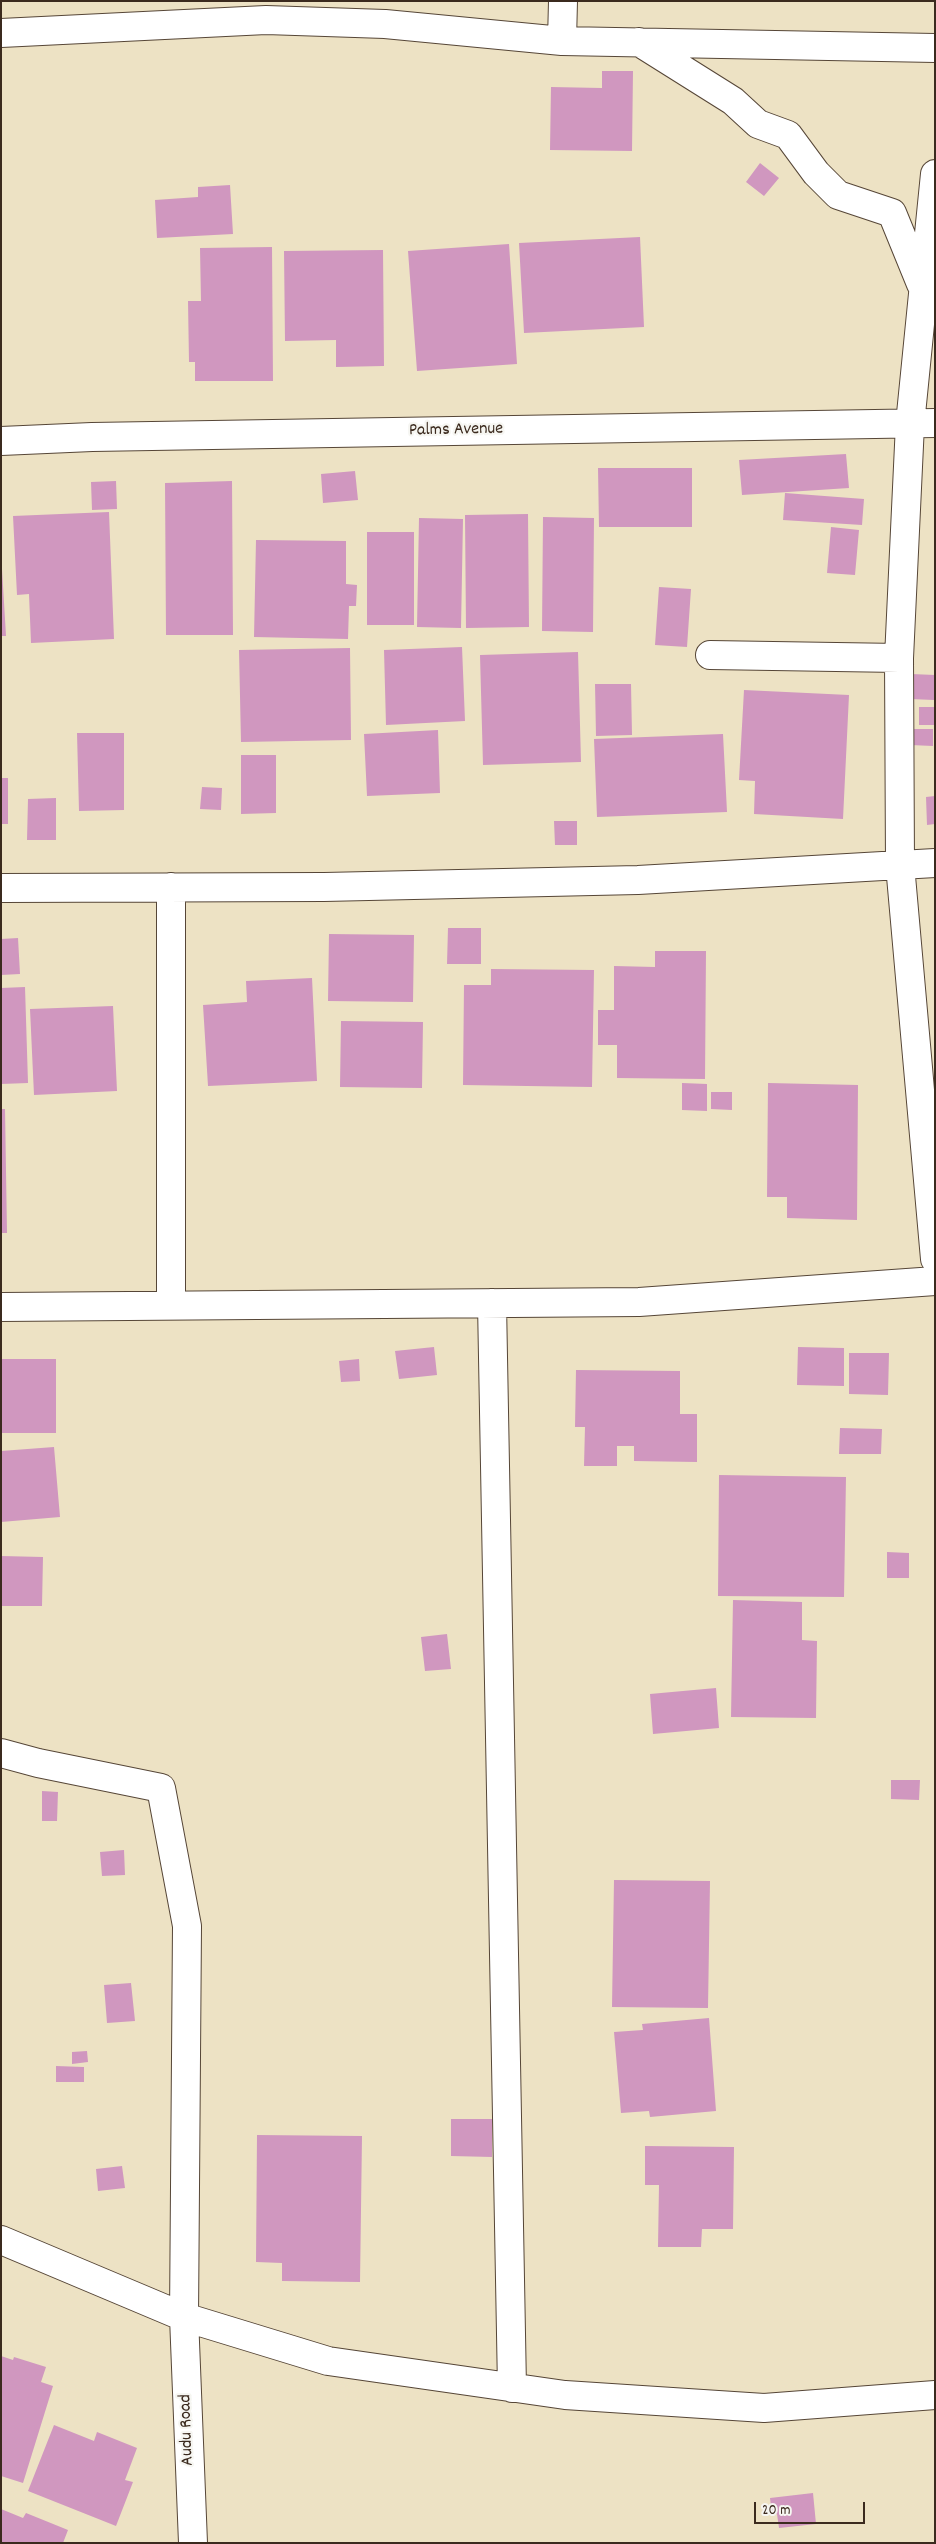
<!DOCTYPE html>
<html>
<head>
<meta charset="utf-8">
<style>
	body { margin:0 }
	#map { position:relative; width:936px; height:2544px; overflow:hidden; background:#ede2c4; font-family:Dekko,sans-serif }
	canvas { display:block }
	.frame { position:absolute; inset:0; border:2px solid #3b2a1e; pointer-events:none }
	.scale { position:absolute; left:754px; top:2502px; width:111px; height:22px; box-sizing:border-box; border:2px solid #3b2a1e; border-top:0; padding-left:6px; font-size:15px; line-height:18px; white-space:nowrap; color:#3b2a1e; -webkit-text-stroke:4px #f6f6f2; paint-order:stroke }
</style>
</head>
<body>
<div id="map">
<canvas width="936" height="2544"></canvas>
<div class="frame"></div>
<div class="scale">20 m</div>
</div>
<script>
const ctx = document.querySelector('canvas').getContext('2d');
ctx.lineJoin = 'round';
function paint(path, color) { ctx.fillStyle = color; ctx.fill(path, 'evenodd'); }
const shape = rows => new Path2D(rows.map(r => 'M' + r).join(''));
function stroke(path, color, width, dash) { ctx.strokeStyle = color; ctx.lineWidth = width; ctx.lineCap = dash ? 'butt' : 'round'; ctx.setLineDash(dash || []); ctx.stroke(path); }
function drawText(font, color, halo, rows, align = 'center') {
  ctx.font = font + ' Dekko,sans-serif'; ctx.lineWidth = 4.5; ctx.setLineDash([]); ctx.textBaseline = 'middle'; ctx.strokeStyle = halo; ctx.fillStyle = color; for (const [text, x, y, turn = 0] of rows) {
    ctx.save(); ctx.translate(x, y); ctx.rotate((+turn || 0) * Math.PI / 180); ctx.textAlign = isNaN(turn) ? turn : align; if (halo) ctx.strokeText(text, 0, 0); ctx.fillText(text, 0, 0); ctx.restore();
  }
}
paint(shape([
	[602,71,633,71,632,151,550,150,551,87,602,88],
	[760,163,779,178,764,196,746,182],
	[230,185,233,234,157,238,155,200,198,197,198,187],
	[640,237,644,327,524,333,519,243],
	[509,244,517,364,417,371,408,251],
	[272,247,273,381,195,381,195,362,189,362,188,301,201,301,200,248],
	[383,250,384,366,336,367,336,340,285,341,284,251],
	[846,454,849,488,742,495,739,460],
	[598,468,692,468,692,527,599,527],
	[355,471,358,500,323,503,321,474],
	[116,481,117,509,92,510,91,482],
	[232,481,233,635,166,635,165,483],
	[785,493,864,499,862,525,783,520],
	[109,512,114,639,31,643,29,594,17,595,13,516],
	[528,514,529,627,466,628,465,515],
	[543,517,594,518,593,632,542,631],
	[419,518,463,519,461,628,417,627],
	[831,527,859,530,855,575,827,573],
	[367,532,414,532,414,625,367,625],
	[256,540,346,541,346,584,357,585,356,606,349,606,348,639,254,637],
	[1,552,6,636,1,636],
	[659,587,691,589,687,647,655,645],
	[462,647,465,721,386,725,384,650],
	[350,648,351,740,241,742,239,650],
	[578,652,581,762,483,765,480,655],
	[911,674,935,675,934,700,910,699],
	[595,684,631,684,632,735,596,736],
	[744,690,849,695,843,819,754,814,755,781,739,780],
	[919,707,935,707,935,725,919,725],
	[911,729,933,729,933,746,910,745],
	[438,730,440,793,367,796,364,734],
	[77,733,124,733,124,810,79,811],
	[723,734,727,812,597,817,594,739],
	[241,755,276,755,276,813,241,814],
	[1,778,8,778,8,824,1,824],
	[202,787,222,788,221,810,200,809],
	[935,796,935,824,927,825,926,797],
	[56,798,56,840,27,840,28,799],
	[554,821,577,821,577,845,555,845],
	[448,928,481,928,481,964,447,964],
	[329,934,414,935,413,1002,328,1001],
	[18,938,20,974,1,975,1,939],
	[655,951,706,951,705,1079,617,1078,617,1045,598,1045,598,1010,614,1010,614,966,655,967],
	[491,969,594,970,592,1087,463,1085,464,985,491,985],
	[312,978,317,1081,208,1086,203,1005,247,1002,246,981],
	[25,987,28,1083,1,1084,1,988],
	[113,1006,117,1091,34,1095,30,1009],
	[341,1021,423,1022,422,1088,340,1087],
	[682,1083,707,1084,707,1111,682,1110],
	[768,1083,858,1085,857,1220,787,1218,787,1197,767,1197],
	[711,1092,732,1092,732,1110,711,1109],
	[1,1109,5,1109,7,1233,1,1233],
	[434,1347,437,1375,399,1379,395,1351],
	[798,1347,844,1348,844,1386,797,1385],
	[849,1353,889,1353,888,1395,849,1394],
	[1,1359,56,1359,56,1433,1,1433],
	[359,1359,360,1381,341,1382,339,1361],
	[576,1370,680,1371,680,1414,697,1414,697,1462,634,1461,634,1446,617,1446,617,1466,584,1466,585,1427,575,1427],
	[840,1428,882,1429,881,1454,839,1454],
	[54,1447,60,1517,1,1522,1,1451],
	[719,1475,846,1477,844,1597,718,1596],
	[887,1552,909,1553,909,1578,887,1578],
	[1,1556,43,1557,42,1606,1,1606],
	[733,1600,802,1602,802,1640,817,1641,816,1718,731,1717],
	[447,1634,451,1669,425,1671,421,1637],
	[716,1688,719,1728,653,1734,650,1694],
	[891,1780,920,1780,919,1800,891,1799],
	[42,1791,58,1792,57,1821,42,1821],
	[124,1850,125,1875,102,1876,100,1852],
	[614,1880,710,1881,708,2008,612,2007],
	[131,1983,135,2021,107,2023,104,1985],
	[709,2018,716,2111,650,2117,649,2111,621,2113,614,2032,643,2030,642,2024],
	[87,2051,88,2062,72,2064,72,2052],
	[56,2066,84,2067,84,2082,56,2082],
	[451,2119,492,2119,492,2157,451,2156],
	[257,2135,362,2136,360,2282,282,2281,282,2263,256,2262],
	[645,2146,734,2147,733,2229,702,2229,701,2247,658,2247,659,2185,645,2185],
	[122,2166,125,2188,98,2191,96,2169],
	[1,2356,13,2360,14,2357,46,2367,41,2382,53,2386,23,2483,1,2476],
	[54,2425,94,2441,97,2432,137,2448,125,2480,133,2482,116,2526,28,2491],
	[813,2493,816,2524,779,2528,777,2514,772,2515,770,2498],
	[1,2509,23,2518,26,2513,68,2530,63,2543,1,2543]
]), '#d097bf');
const minor = shape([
	[1,33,266,20,385,24,562,41,935,48],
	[562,41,563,1],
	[639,42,733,101,758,124,788,135,816,173,838,195,892,213,921,284],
	[935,174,910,424,899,658,900,865,935,1259],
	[1,441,92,437,935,423],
	[710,655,899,658],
	[1,888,324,887,638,880,935,863],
	[492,1303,512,2388],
	[171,1305,171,887],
	[1,1307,639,1302,935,1281],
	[1,1753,38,1763,161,1788,187,1926,184,2317,193,2543],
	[1,2240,184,2317,328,2361,565,2395,764,2408,935,2395]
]);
stroke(minor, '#564637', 30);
stroke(minor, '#fff', 28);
drawText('18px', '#3b2a1e', '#f6f6f2', [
	["Palms Avenue",456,431,-1],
	["Audu Road",188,2430,-92]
]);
</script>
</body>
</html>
